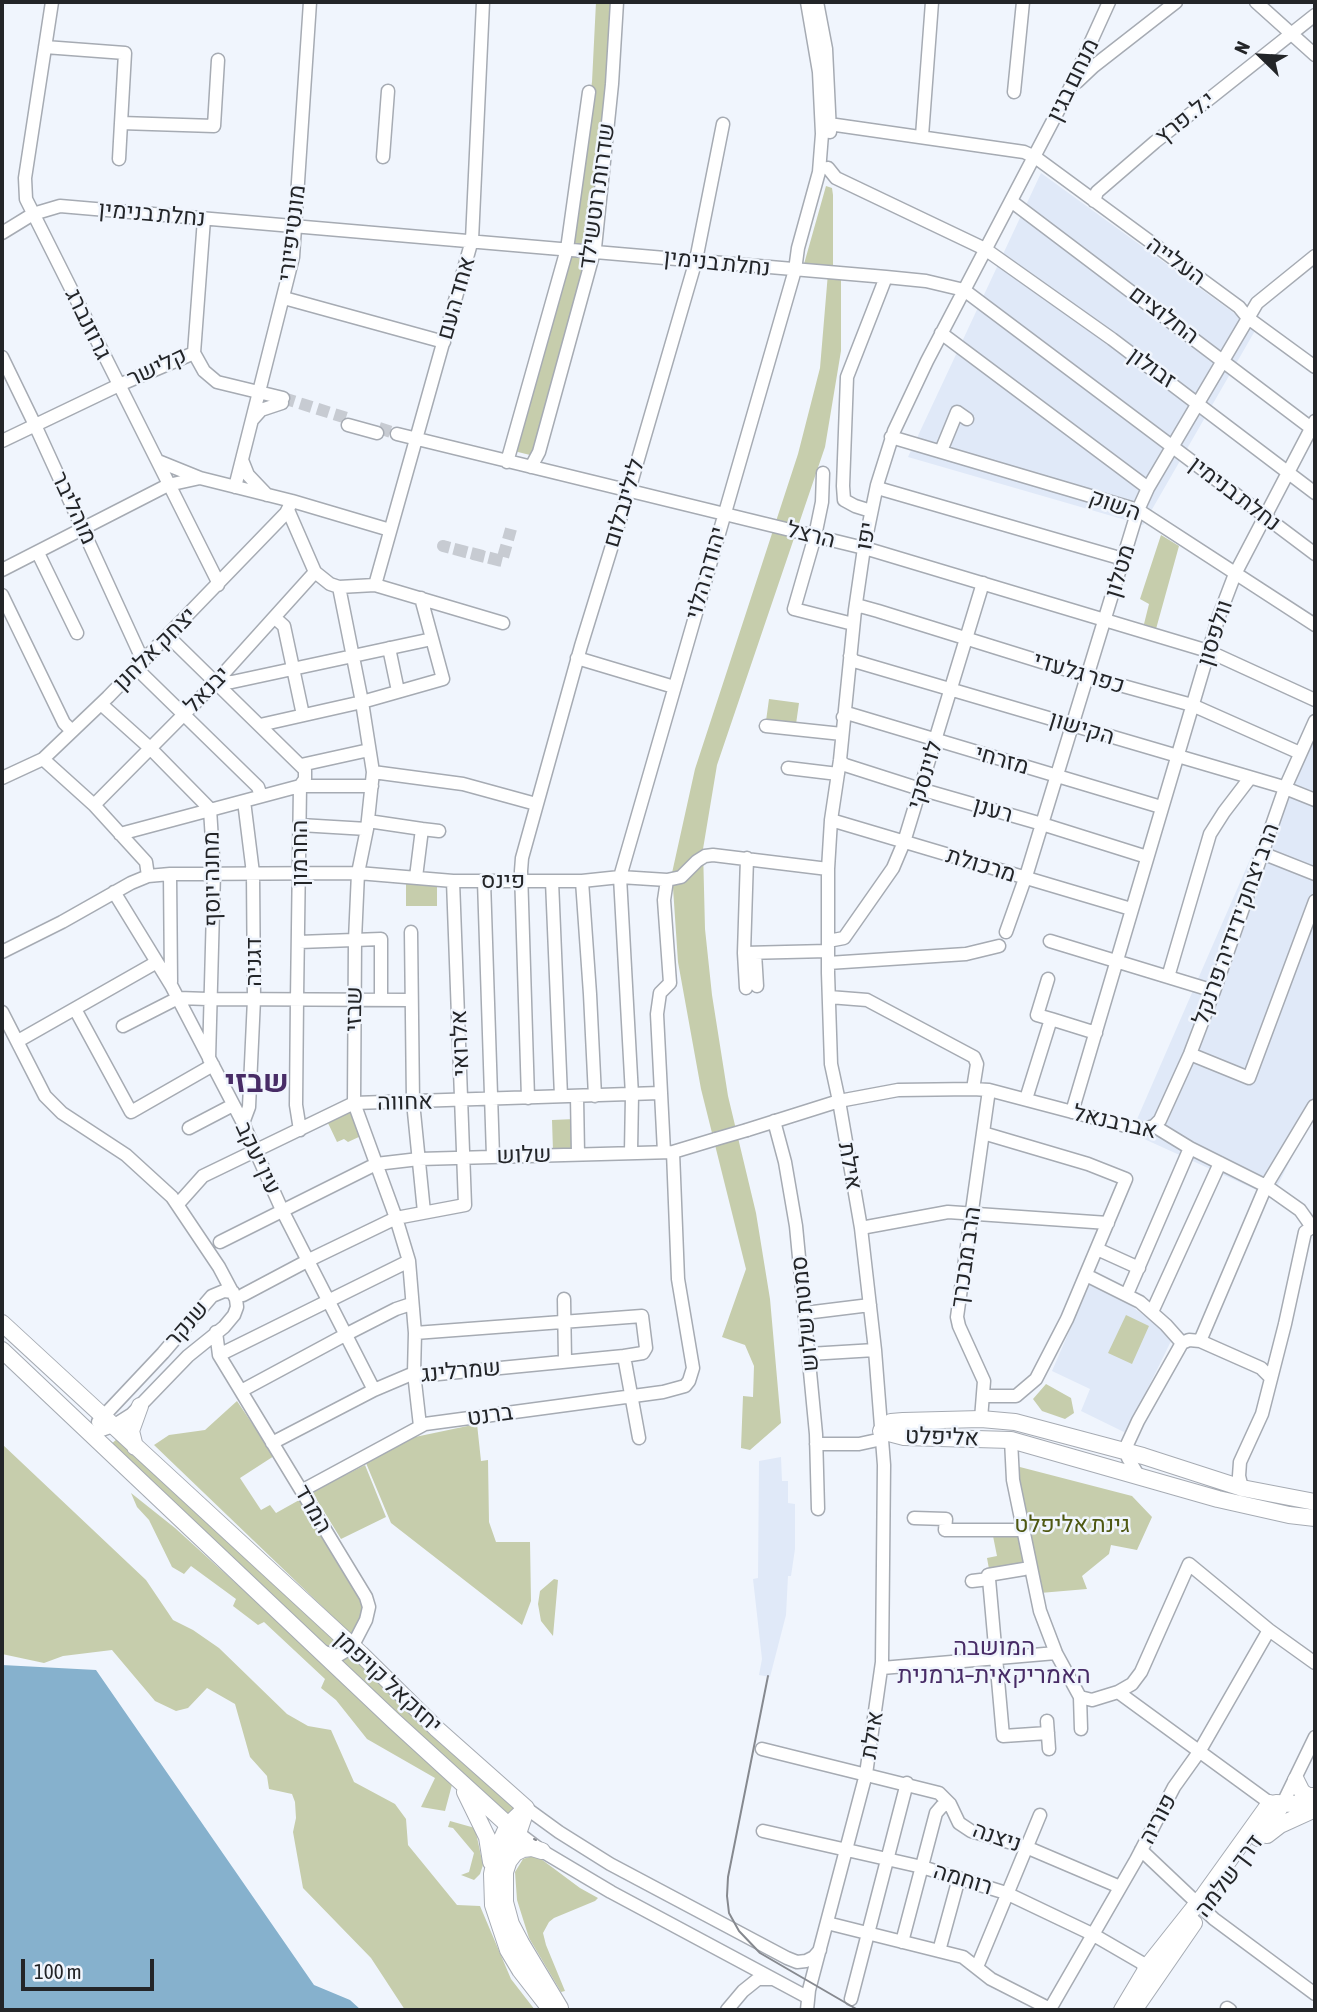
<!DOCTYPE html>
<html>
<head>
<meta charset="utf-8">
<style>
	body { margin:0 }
	#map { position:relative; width:1317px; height:2012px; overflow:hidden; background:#f0f5fd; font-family:"Asap Condensed",sans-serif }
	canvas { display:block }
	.frame { position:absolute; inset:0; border:4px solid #232528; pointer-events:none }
	.north { position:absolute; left:1226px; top:21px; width:70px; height:70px; -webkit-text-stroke:5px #f0f5fd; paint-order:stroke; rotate:294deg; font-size:19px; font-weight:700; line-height:28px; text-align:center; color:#232528 }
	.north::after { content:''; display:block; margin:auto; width:24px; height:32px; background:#232528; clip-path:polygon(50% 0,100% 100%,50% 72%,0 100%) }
	.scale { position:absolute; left:21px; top:1959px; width:133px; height:32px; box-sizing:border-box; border:4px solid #232528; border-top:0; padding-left:9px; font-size:21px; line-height:24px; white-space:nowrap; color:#232528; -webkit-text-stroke:5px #f0f5fd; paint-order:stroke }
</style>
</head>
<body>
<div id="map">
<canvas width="1317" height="2012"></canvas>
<div class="frame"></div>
<div class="north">N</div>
<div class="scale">100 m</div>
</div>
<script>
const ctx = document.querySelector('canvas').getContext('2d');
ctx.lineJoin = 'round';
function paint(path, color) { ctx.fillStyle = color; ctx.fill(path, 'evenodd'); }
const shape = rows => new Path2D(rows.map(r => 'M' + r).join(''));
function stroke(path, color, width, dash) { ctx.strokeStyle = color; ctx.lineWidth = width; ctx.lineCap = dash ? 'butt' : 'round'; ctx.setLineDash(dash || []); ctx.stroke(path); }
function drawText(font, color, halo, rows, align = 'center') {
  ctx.font = font + ' "Asap Condensed",Heebo,sans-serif'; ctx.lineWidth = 5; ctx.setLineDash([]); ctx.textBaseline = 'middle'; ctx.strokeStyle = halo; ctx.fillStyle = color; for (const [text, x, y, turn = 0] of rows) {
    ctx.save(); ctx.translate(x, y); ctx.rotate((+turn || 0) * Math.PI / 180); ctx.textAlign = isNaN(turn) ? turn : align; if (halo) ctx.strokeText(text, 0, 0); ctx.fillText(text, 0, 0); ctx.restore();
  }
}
paint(shape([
	[1041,173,1256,329,1143,525,908,457],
	[1315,710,1315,1110,1272,1197,1131,1133],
	[1090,1283,1126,1302,1173,1337,1126,1433,1081,1411,1090,1389,1052,1371],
	[781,1457,782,1481,788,1481,788,1503,795,1504,795,1549,791,1576,788,1576,786,1615,770,1677,759,1675,762,1659,753,1579,758,1578,759,1461]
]), '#e0e9f8');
paint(shape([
	[596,2,614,2,591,245,534,456,514,451,549,321,592,82],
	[826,186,832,188,833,195,833,266,804,264],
	[828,273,841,274,841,351,825,447,717,765,703,849,705,929,712,995,728,1096,756,1213,770,1299,781,1423,750,1450,741,1448,743,1396,753,1397,754,1366,745,1345,722,1337,746,1269,701,1089,678,962,672,873,695,769,798,454,820,368],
	[1161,535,1179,546,1156,629,1144,624,1149,604,1140,599],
	[769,699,799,703,796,724,766,721],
	[406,884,437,884,437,906,406,906],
	[351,1108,361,1136,348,1142,344,1139,337,1142,327,1121],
	[575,1119,576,1150,553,1151,552,1120],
	[1126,1315,1149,1326,1132,1364,1108,1353],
	[1046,1384,1071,1398,1074,1413,1065,1419,1042,1411,1033,1399],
	[237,1401,274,1456,240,1478,261,1510,270,1505,276,1513,301,1499,361,1602,364,1612,352,1635,154,1445,169,1435,205,1430],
	[477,1424,481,1461,488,1460,489,1522,496,1542,530,1542,531,1601,522,1625,391,1523,366,1463,415,1437],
	[117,1439,127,1447,344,1649,338,1652,328,1649,110,1445],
	[2,1444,146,1580,173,1620,193,1630,219,1648,287,1714,308,1726,331,1730,354,1782,395,1804,406,1819,408,1845,457,1905,480,1906,511,1979,535,2010,405,2010,371,1958,303,1888,293,1832,296,1818,295,1802,292,1794,269,1789,267,1776,250,1757,235,1704,207,1688,188,1708,176,1711,155,1701,112,1650,63,1656,44,1663,2,1654],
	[365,1465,386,1517,341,1539,312,1492],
	[1016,1466,1132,1496,1152,1517,1137,1550,1111,1545,1109,1554,1082,1576,1087,1589,1040,1593],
	[131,1493,175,1528,443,1771,453,1781,445,1811,421,1807,435,1778,367,1739,336,1700,321,1688,325,1679,264,1622,258,1625,233,1606,236,1599,191,1566,184,1574,172,1567,149,1520,137,1507],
	[993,1536,1019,1536,1023,1563,989,1569,987,1558,997,1556],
	[554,1579,558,1580,553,1636,541,1621,538,1604,540,1591],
	[351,1652,520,1807,509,1819,340,1659],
	[450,1821,475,1828,483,1865,480,1874,474,1880,461,1875,469,1872,474,1853,453,1828,448,1827],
	[532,1856,541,1859,580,1888,598,1898,595,1901,554,1918,549,1922,543,1933,546,1945,565,1991,561,1992,529,1938,517,1900,515,1872,523,1859]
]), '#c6cdac');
paint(shape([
	[2,1665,96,1670,314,1985,350,2000,361,2010,2,2010]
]), '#86b1cd');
stroke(shape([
	[283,398,350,419],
	[379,428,397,434],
	[502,561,477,555,443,546,502,561,511,529]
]), '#c7cbd2', 12, [12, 6]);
const minor = shape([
	[52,2,25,178,26,199,218,582,218,585],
	[817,2,826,49,830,132],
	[1256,2,1315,55],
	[45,47,125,53,121,123,214,126,218,60],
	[1077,82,1094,66,1176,2],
	[1014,92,1023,2],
	[822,123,1024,152,1035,157,1239,307,1248,318,1315,367],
	[922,136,932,2],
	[383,157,388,91],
	[119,159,121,123],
	[828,168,836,178,985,249,1112,339,1315,493],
	[1011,201,1315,431],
	[1094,201,1097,192,1155,142,1315,15],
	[2,233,33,214,60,206,886,277,926,281,964,290,1315,554],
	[284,298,444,342],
	[941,333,1148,488],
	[194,353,204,219],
	[194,353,204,371,217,382,283,398],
	[2,357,35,425,143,661],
	[253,419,261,410,282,403],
	[348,425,377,433],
	[397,434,868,549,1208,651,1315,700],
	[891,437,1138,510,1315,625],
	[2,441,119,385,194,353],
	[941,451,957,412,967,419],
	[242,460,248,475,267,495],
	[158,461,200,478,292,501,390,530],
	[507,462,567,249,589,92],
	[531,467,539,452,595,248,612,84,617,2],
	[823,473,822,502,815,536,794,609,853,624],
	[877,485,881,489,1123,559],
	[235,487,293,257,310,2],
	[288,510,315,572,330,584,339,587,375,585,503,623],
	[871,511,855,506,844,500,843,486,847,377,886,277],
	[38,553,77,633],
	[2,570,168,485,200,478],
	[375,585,472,240,483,2],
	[339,587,362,702,373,772,367,829,358,873,355,940,354,1103,396,1218,409,1261,415,1333,414,1373,420,1426],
	[2,595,64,723,72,731],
	[855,610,860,606,878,611,1087,676,1192,705,1300,753],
	[275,618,284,626,303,715],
	[168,636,305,770,305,779,300,786,297,999,296,1105,300,1130],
	[389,648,398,691],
	[850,656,854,661,1280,786,1315,800],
	[577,658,674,687],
	[136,668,258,787,261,796],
	[215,683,232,682,432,639],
	[101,704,150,748,210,809,214,872,209,1059],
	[843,717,850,714,1161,807],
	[260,725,362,702,443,679,421,598],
	[766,726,842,734],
	[43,759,94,805,146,862,148,876],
	[840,761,845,765,920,789,1042,824,1147,857],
	[301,765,369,750],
	[788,768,838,774],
	[373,772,463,784,536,804],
	[2,778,43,759,108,697,286,513,292,501],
	[94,805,215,683,315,572],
	[831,820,1131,909],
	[368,821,422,829,416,877],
	[300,825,367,829],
	[422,829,439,831],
	[120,834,300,786,372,786],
	[1262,853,1315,874],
	[170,874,171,982],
	[484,881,493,1156],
	[552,881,561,1096],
	[582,881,590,994,595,1096],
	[114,892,171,985,243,1123,282,1210,374,1390],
	[411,932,413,1102,424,1212],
	[1006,932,1027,873,1138,510,1148,488,1257,303,1315,256],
	[828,941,844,938,893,868,904,842,983,583],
	[1050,941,1214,991],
	[299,942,381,939,381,1000],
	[2,952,62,922,131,883,148,876,170,874,358,873,453,881,582,881,620,877,667,880,681,877,697,861,705,856,713,855,828,869],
	[744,953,828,951],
	[755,953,757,986],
	[828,963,966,954,999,946],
	[1168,977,1210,834,1224,812,1250,778],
	[746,988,744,953,747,858],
	[829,997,867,1000,974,1057,977,1064,973,1089],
	[212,999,411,1000],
	[75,1009,131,1112,213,1065],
	[2,1012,45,1096,62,1113,126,1155,172,1197,219,1267,236,1299,237,1307,234,1315,224,1327,188,1356,132,1414,113,1426,90,1434],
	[1051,1019,1096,1033],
	[123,1026,178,998,208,999],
	[18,1041,157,962],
	[1190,1054,1249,1078,1315,901],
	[577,1096,578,1154],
	[528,1098,521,871,522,858,581,646,627,497,696,260,723,124],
	[1026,1099,1051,1019,1037,1015,1048,979],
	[1072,1112,1219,616,1235,574,1315,421],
	[774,1121,785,1162,796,1226,816,1434,818,1509],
	[243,1123,249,1107,254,999,253,873,244,801],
	[1154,1126,1160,1120,1190,1054,1214,991,1285,788,1315,721],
	[1154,1126,1190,1148,1266,1186,1300,1210,1312,1227],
	[189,1128,233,1105],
	[747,1130,839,1101,898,1090,973,1089,989,1090,1141,1130,1154,1126],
	[983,1133,1088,1164,1126,1179,1067,1319,1036,1379,1016,1396,984,1396],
	[631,1152,632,1095,620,877,795,270,798,248,819,172,822,134,819,72,807,2],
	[664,1152,657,1014,660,993,670,983,664,900,667,880],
	[178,1204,203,1176,354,1103,660,1093],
	[861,1228,948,1212,1108,1223],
	[220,1242,376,1164,419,1159,673,1152,716,1139],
	[1097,1249,1139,1268],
	[1086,1275,1140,1302,1166,1325,1182,1343],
	[1127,1294,1190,1148],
	[243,1295,309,1260,396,1218,465,1205,453,881],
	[564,1299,565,1361],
	[1152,1312,1220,1163],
	[805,1313,870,1305],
	[216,1332,219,1355,366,1597,369,1607,366,1620,352,1647,337,1656,324,1652],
	[415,1333,642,1316,646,1348,643,1353,624,1356,639,1438],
	[1200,1341,1266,1186,1314,1106,1315,1107],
	[809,1354,875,1350],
	[219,1355,409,1261],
	[241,1391,345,1335,396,1309,411,1304],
	[981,1419,984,1381,959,1326,957,1317,989,1090],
	[98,1422,163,1353,212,1296,224,1291,233,1292],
	[1011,1440,1013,1480,1040,1611,1056,1653,1080,1697,1081,1729],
	[272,1443,374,1390,414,1373,428,1375,624,1356],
	[816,1444,859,1444,882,1439],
	[1138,1475,1128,1458,1126,1447,1138,1421,1182,1343,1189,1340,1200,1341,1261,1368,1271,1378],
	[1242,1488,1239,1476,1240,1462,1262,1414,1285,1324,1305,1232,1312,1227],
	[303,1490,425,1424,663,1392,685,1386,689,1381,693,1368,678,1279,673,1152],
	[914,1518,946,1519,945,1530,1022,1530],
	[989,1579,1003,1736,1048,1733],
	[972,1581,989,1579,988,1575,1024,1569],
	[882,1668,1056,1653],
	[1118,1692,1270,1803],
	[1080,1697,1092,1700,1118,1692,1132,1684,1141,1672,1189,1564,1269,1630,1315,1663],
	[1047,1721,1049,1749],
	[762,1749,939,1793,950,1804,959,1823,971,1831,1026,1847,1120,1887],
	[1283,1803,1315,1737],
	[526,1808,559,1832,610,1864,787,1958,797,1962,806,1961,814,1957,820,1950],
	[513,1829,542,1851,611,1892,807,1997],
	[763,1831,922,1867,1006,1893,1092,1934,1142,1963,1145,1971],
	[1141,1850,1214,1919,1315,1994],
	[827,1923,963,1957,991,1979,1052,2010],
	[902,1942,936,1813,942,1806,950,1804],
	[939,1951,959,1878],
	[977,1967,1040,1815],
	[851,1999,907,1783],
	[1227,2008,1230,2010],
	[1050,2009,1136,1860,1174,1787,1199,1752,1269,1630],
	[727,2010,743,1991,758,1979,772,1979],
	[807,2010,809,1990,866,1774,882,1662,884,1465,875,1350,861,1228,839,1101,831,1064,828,973,828,869,831,820,840,760,855,610,864,548,877,485,894,431,927,361,1069,90,1109,2]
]);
const major = shape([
	[2,1323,361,1654,437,1729,526,1808],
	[2,1350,394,1721,508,1825],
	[135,1447,131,1431,140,1406],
	[1315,1502,1242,1488,1143,1456,1015,1422,981,1419,903,1421,891,1422,881,1431,904,1437,1011,1440,1218,1499,1289,1515,1315,1518],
	[1296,1780,1302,1792,1308,1796,1315,1796],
	[465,1792,487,1837,491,1862],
	[1276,1803,1298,1804,1315,1797],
	[526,1808,508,1825,497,1849,492,1874,493,1905,508,1950,520,1970,551,2010],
	[526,1810,505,1872,505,1902,511,1924,521,1943,560,2008],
	[1267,1835,1280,1825,1315,1809],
	[1258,1838,1283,1803],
	[508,1862,515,1853,523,1849,532,1848,542,1851],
	[1122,2010,1150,1963,1204,1895,1270,1803],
	[1134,2010,1194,1923]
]);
stroke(minor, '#a6abb3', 15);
stroke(major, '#a6abb3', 18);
stroke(minor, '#fff', 12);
stroke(major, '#fff', 16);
stroke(shape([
	[768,1676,728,1877,727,1896,729,1913,739,1931,760,1953,858,2010],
	[534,1839,536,1840]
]), '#86898f', 2);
const minorBridge = shape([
	[716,1139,747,1130]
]);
stroke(minorBridge, '#a6abb3', 15, []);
stroke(minorBridge, '#fff', 12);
drawText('23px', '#232528', '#f0f5fd', [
	["מנחם בגין",1073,80,-64],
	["י.ל. פרץ",1185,118,-39],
	["שדרות רוטשילד",597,196,-82],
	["נחלת בנימין",152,214,5],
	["מונטיפיורי",292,233,-83],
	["העלייה",1176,261,36],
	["נחלת בנימין",717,263,6],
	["אחד העם",456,298,-74],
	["החלוצים",1164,315,37],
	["גרוזנברג",88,324,64],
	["קלישר",157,367,-25],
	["זבולון",1152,368,36],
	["נחלת בנימין",1235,494,37],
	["לילינבלום",624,503,-73],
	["השוק",1115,505,20],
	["מוהליבר",74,508,65],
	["הרצל",811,535,14],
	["יפו",866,536,-80],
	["מטלון",1120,571,-73],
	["יהודה הלוי",706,573,-74],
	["וולפסון",1215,633,-72],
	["יצחק אלחנן",155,649,-45],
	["כפר גלעדי",1079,673,17],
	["יבנאל",207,690,-46],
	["הקישון",1082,728,17],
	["מזרחי",1002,760,16],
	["לוינסקי",925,775,-73],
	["רענן",993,810,16],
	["החרמון",300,853,-90],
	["מרכולת",981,865,17],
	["מחנה יוסף",212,879,-91],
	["פינס",503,881],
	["הרב יצחק ידידיה פרנקל",1236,924,-70],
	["דגניה",254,962,-90],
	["שבזי",354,1009,-89],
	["אלרואי",460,1043,-92],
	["אחווה",405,1102,-1],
	["אברבנאל",1115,1122,13],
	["שלוש",524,1155,-2],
	["עין יעקב",258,1158,65],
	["אילת",850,1166,80],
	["הרב מבכרך",966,1257,-82],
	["סמטת שלוש",805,1314,-96],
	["שנקר",187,1324,-49],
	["שמרלינג",461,1371,-5],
	["ברנט",490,1415,-8],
	["אליפלט",942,1437,2],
	["המרד",313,1509,60],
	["יחזקאל קויפמן",388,1682,43],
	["אילת",872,1735,-81],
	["פוריה",1158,1819,-62],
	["ניצנה",997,1837,19],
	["דרך שלמה",1229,1876,-53],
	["רוחמה",963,1879,17]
]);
drawText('23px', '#4e5812', '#f0f5fd', [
	["גינת אליפלט",1072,1525]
]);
drawText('24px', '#482c66', '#f0f5fd', [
	["המושבה",994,1647],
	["האמריקאית–גרמנית",994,1675]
]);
drawText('bold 30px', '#482c66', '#f0f5fd', [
	["שבזי",257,1083]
]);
</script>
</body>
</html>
